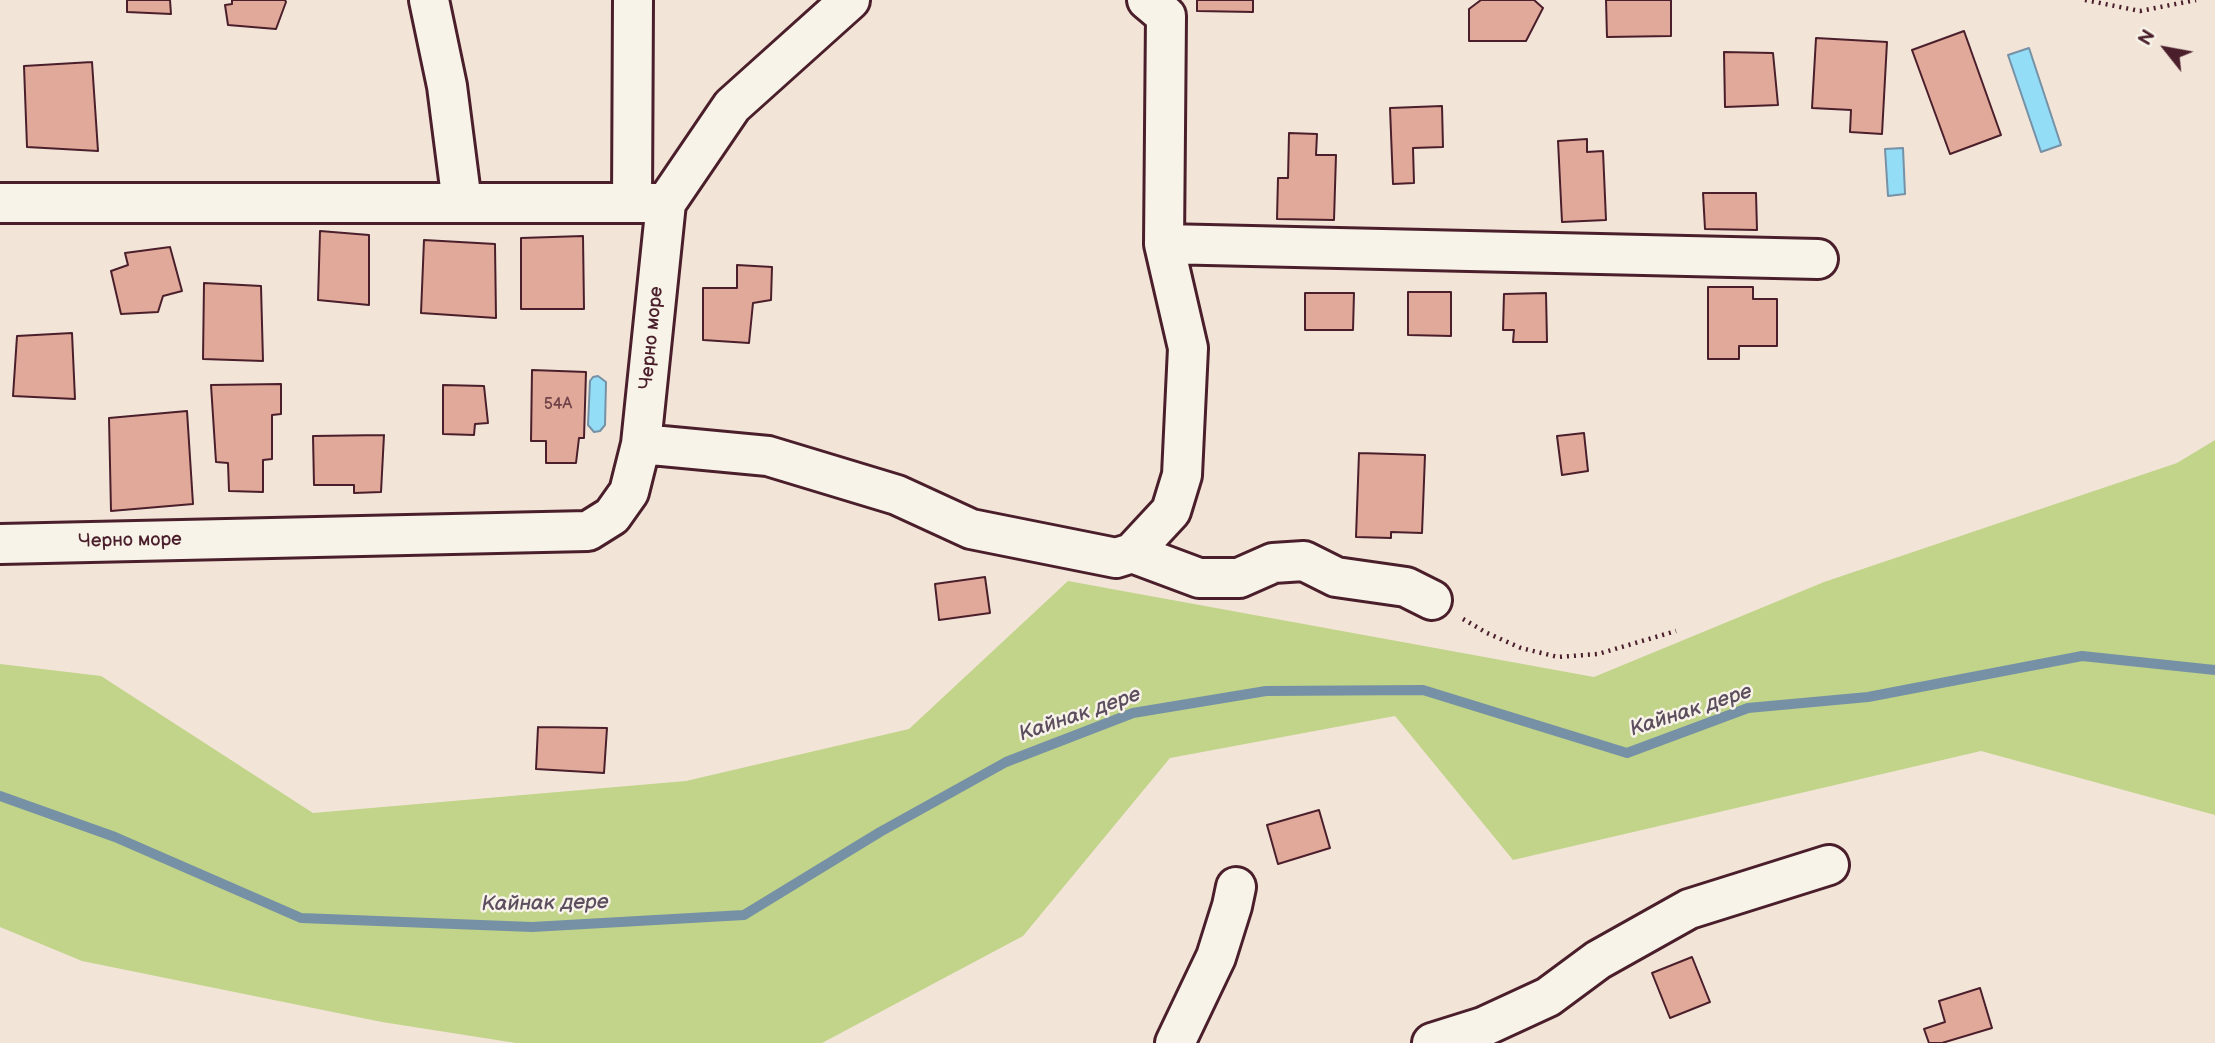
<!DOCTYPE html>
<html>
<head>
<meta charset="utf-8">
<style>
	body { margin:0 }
	#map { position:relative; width:2215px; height:1043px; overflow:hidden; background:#f3e4d8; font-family:"Balsamiq Sans",sans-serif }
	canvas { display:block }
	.north { position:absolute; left:2131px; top:14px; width:70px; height:70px; -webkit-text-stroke:5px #f7f3e8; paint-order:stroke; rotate:301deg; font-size:19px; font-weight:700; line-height:28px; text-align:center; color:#4a1f2b }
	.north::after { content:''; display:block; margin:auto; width:24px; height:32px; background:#4a1f2b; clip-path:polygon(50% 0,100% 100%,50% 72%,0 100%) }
</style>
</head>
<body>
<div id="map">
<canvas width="2215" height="1043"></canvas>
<div class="north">N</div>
</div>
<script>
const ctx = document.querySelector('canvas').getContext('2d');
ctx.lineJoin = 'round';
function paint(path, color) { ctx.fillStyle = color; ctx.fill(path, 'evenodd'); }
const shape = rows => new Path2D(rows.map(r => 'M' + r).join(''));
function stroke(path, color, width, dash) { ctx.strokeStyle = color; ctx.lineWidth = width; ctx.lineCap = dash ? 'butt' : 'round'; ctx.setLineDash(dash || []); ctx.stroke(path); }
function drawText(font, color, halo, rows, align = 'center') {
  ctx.font = font + ' "Balsamiq Sans",sans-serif'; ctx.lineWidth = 5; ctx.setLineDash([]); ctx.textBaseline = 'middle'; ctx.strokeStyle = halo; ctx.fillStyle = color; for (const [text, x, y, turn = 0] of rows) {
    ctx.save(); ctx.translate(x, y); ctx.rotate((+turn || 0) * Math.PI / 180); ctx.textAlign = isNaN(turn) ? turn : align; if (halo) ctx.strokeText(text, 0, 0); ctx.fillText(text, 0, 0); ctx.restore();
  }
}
paint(shape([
	[2215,440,2215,815,1981,751,1513,860,1395,716,1170,758,1023,936,822,1043,516,1043,382,1022,82,961,0,927,0,664,101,676,313,813,686,781,909,729,1068,581,1594,677,1824,582,2177,463]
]), '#c1d489');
const water = shape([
	[2029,48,2061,145,2041,152,2008,55,2029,48],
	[1903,148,1905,194,1888,196,1885,149,1903,148],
	[598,376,606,382,605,425,600,431,594,432,588,425,590,381,593,377,598,376]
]);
paint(water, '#94ddf6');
stroke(water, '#7691a5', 2);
stroke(shape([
	[0,796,115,837,301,918,532,927,744,915,880,832,1006,762,1133,713,1266,691,1423,690,1627,753,1748,708,1868,697,2082,656,2215,670]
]), '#7691a5', 10);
const building = shape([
	[127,0,170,0,171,14,127,12,127,0],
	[232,0,285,0,286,2,276,29,228,25,225,5,232,4,232,0],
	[1197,0,1253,0,1253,12,1197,11,1197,0],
	[1481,0,1534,0,1543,8,1526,41,1469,41,1469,9,1481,0],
	[1606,0,1671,0,1671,36,1607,37,1606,0],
	[1964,31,2001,135,1950,154,1912,50,1964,31],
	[1816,38,1887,42,1882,134,1850,132,1851,110,1812,108,1816,38],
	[1724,52,1773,53,1778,105,1725,107,1724,52],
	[92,62,98,151,27,147,24,66,92,62],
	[1442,106,1443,147,1413,148,1414,183,1393,184,1390,108,1442,106],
	[1289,133,1317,134,1316,155,1336,155,1334,220,1277,219,1278,178,1288,178,1289,133],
	[1587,139,1587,152,1603,151,1606,220,1562,222,1558,141,1587,139],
	[1703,193,1756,193,1757,230,1705,229,1703,193],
	[320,231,369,235,369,305,318,300,320,231],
	[583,236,584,309,521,309,521,238,583,236],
	[424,240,495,244,496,318,421,313,424,240],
	[170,247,182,291,163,296,158,312,121,314,111,271,128,265,125,253,170,247],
	[737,265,772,267,771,300,753,303,749,343,703,340,703,288,737,288,737,265],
	[204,283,261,286,263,361,203,359,204,283],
	[1708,287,1753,287,1753,299,1777,299,1777,346,1739,346,1739,359,1708,359,1708,287],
	[1408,292,1451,292,1451,336,1408,335,1408,292],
	[1305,293,1354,293,1353,330,1305,330,1305,293],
	[1546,293,1547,342,1513,342,1514,330,1503,330,1504,294,1546,293],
	[72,333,75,399,13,396,17,336,72,333],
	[532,370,586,372,584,438,579,438,576,463,546,463,546,441,531,441,532,370],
	[281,384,281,414,272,415,272,459,263,460,263,492,229,491,228,463,216,462,211,385,281,384],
	[443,385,484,386,488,423,475,424,474,435,443,434,443,385],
	[187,411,193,504,111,511,109,418,187,411],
	[1584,433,1588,471,1562,475,1557,436,1584,433],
	[384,435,381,492,354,493,354,485,314,485,313,436,384,435],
	[1359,453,1425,455,1422,533,1391,532,1391,538,1356,537,1359,453],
	[985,577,990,613,939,620,935,584,985,577],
	[538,727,607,728,604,773,536,769,538,727],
	[1319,810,1330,848,1278,864,1267,825,1319,810],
	[1692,957,1710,1002,1670,1018,1652,973,1692,957],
	[1980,988,1992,1028,1942,1043,1929,1043,1924,1029,1945,1022,1939,1001,1980,988]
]);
paint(building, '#e1a99a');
stroke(building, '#4a1f2b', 2);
const minor = shape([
	[429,0,447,86,462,203],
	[0,203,666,203],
	[632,203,633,0],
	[1164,244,1818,259],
	[641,444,768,456,897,495,971,529,1116,558,1132,553,1171,511,1182,475,1188,348,1164,244,1166,16,1147,0],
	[0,544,588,531,612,516,629,492,641,444,666,203,732,106,850,0],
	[1132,553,1199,578,1239,578,1273,563,1304,561,1336,577,1406,587,1432,600],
	[1175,1043,1216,957,1232,906,1236,887],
	[1432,1043,1483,1027,1548,997,1598,960,1689,909,1829,865]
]);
stroke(minor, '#4a1f2b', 44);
stroke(shape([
	[2085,0,2140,11,2196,0],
	[1463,619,1487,633,1521,648,1558,657,1598,654,1676,631]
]), '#4a1f2b', 4.5, [2, 5]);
stroke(minor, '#f7f3e8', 38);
drawText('16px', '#704247', null, [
	["54А",558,405]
]);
drawText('19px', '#4a1f2b', '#f7f3e8', [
	["Черно море",652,338,-84],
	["Черно море",130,541,-1]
]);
drawText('italic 21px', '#5c4e5e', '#f7f3e8', [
	["Кайнак дере",1691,711,-18],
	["Кайнак дере",1080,715,-19],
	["Кайнак дере",545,904,-1]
]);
</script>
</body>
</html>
